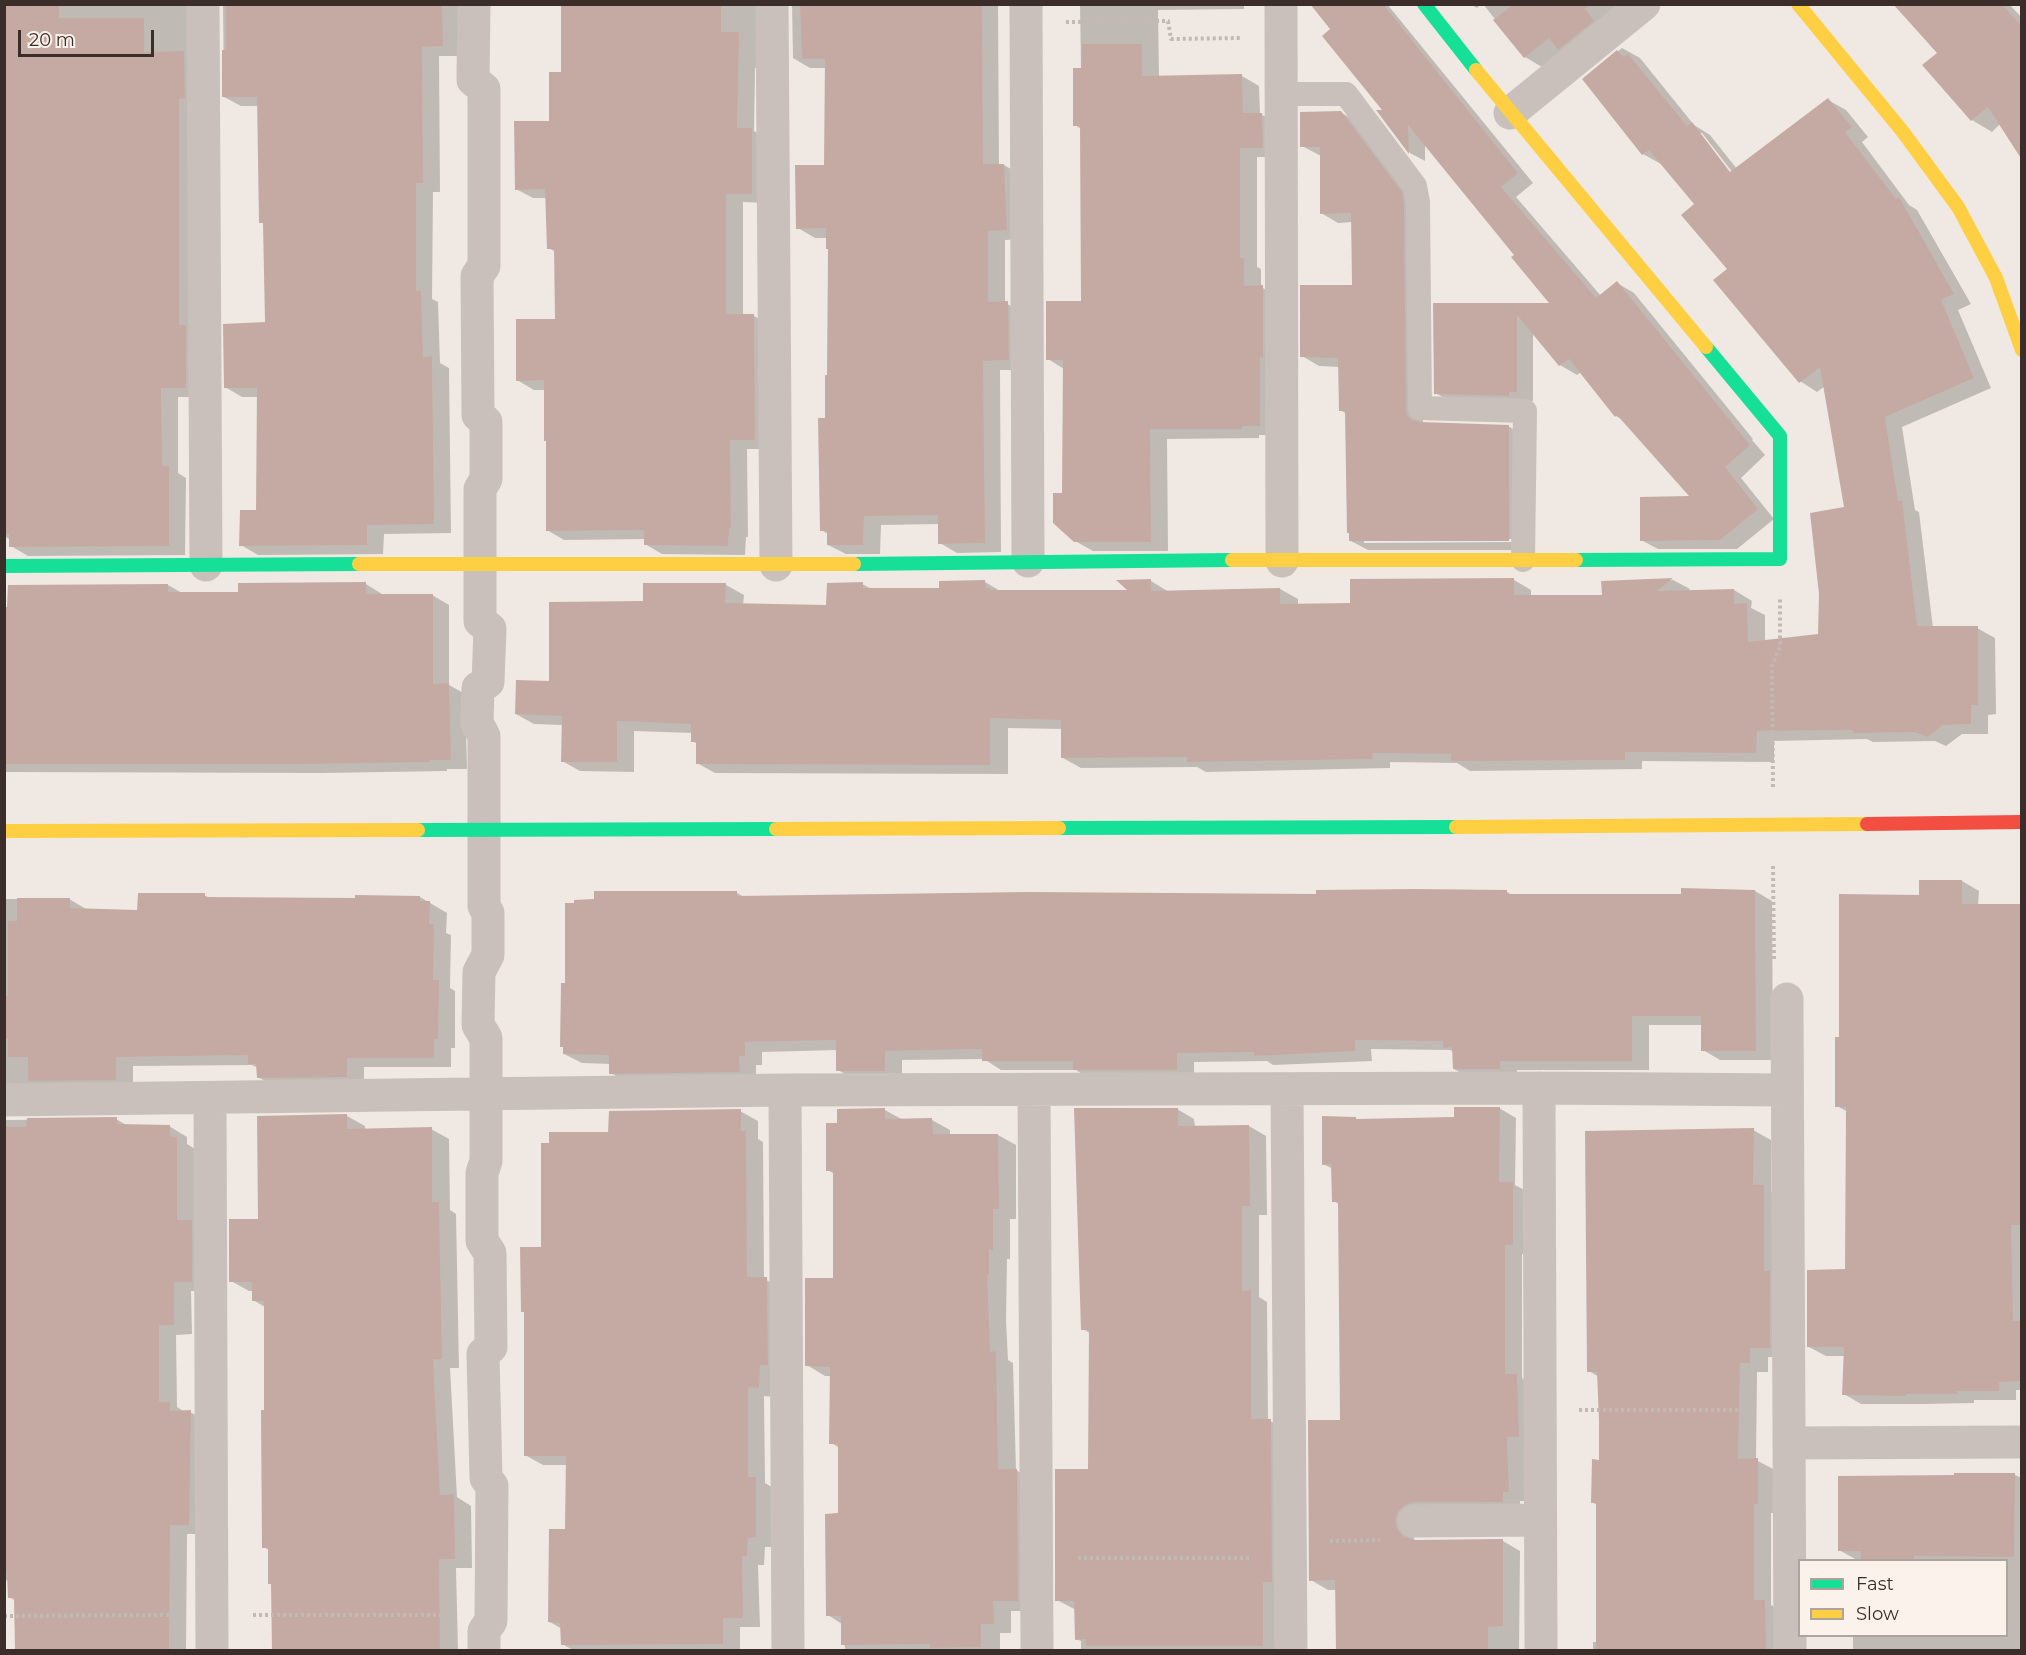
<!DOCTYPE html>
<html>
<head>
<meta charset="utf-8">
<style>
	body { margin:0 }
	#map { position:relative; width:2026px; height:1655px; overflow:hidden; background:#f0e9e3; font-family:Montserrat,sans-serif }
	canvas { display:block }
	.frame { position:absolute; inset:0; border:6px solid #3b2d29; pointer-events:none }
	.legend { position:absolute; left:1798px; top:1559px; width:210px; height:78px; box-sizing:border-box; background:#fbf3eb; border:2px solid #aea49d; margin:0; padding:8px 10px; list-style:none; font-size:18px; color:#3b2d29 }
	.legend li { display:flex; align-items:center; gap:12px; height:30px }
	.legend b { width:30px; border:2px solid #aea49d }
	.scale { position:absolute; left:18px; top:30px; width:136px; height:27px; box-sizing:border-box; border:3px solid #3b2d29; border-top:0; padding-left:8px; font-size:18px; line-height:21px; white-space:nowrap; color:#3b2d29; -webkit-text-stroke:4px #fbf3eb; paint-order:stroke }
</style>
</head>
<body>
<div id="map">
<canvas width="2026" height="1655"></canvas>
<div class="frame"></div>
<ul class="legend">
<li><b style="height:8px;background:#16e098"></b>Fast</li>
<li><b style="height:8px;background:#ffcf43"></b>Slow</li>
</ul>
<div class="scale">20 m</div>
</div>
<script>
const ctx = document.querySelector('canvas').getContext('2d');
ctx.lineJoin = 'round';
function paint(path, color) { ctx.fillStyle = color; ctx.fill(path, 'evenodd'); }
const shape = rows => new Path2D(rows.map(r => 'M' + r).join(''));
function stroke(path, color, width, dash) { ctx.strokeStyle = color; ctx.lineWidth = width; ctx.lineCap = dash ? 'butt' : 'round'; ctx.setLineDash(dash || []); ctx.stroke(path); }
paint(shape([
	[4,4,204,4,203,397,178,397,178,473,186,478,185,555,28,556,11,546,11,540,4,536],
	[223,4,460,4,460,56,439,56,440,192,433,192,432,299,438,302,440,363,449,368,451,533,384,534,383,554,258,555,241,545,258,512,258,397,242,397,225,387,267,324,265,224,261,222,259,106,241,106,224,97],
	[562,4,774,4,770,68,755,68,754,131,769,139,768,203,743,202,743,316,754,316,771,326,771,449,747,449,748,537,746,537,745,555,662,554,645,544,645,539,564,540,547,530,548,441,545,390,534,390,517,380,557,321,556,252,548,248,547,198,533,198,516,189,551,123,562,73],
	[792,4,998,4,999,165,1004,165,1021,175,1023,239,1005,240,1005,303,1025,313,1025,370,1000,370,1001,552,957,553,940,543,939,524,881,525,880,554,846,554,828,545,828,534,821,530,829,377,829,249,827,238,815,238,798,228,826,166,826,68,810,68,793,58],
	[1080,4,1244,4,1244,9,1158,10,1159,77,1242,76,1259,86,1260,114,1280,124,1280,157,1257,157,1257,267,1261,269,1261,287,1280,297,1277,435,1259,435,1259,438,1167,439,1168,551,1093,551,1075,541,1064,495,1064,369,1048,359,1082,302,1081,129,1075,125,1081,69],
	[1312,4,1387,4,1533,183,1516,197,1601,296,1617,283,1634,293,1753,439,1752,440,1765,455,1741,478,1774,519,1737,549,1658,549,1641,540,1692,498,1624,421,1616,416,1581,372,1577,375,1560,365,1533,332,1533,401,1452,403,1436,393,1435,305,1552,305,1516,255,1425,142,1425,161,1410,153,1379,111,1385,111,1332,29],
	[1470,4,1481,4,1477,8],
	[1483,4,1628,4,1542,67,1525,57],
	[1895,4,2009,4,2022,18,2022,157,2000,124,1992,132,1972,120,1939,53],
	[1622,48,1640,58,1694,125,1710,135,1737,169,1828,100,1846,110,1868,137,1862,142,1909,205,1917,210,1971,304,1958,310,1991,388,1902,427,1915,510,1919,512,1933,628,1977,628,1995,638,1996,714,1988,715,1988,734,1962,734,1946,746,1935,741,1873,742,1867,739,1774,741,1774,762,1642,761,1642,769,1470,771,1457,763,1390,762,1390,768,1206,772,1197,767,1081,768,1063,758,1062,729,1008,728,1008,774,715,773,697,763,697,744,693,741,693,733,634,731,634,772,580,771,562,761,563,725,534,724,516,714,551,682,645,603,726,585,744,595,743,605,828,607,862,584,872,589,941,590,985,582,1002,592,1131,591,1151,581,1169,592,1280,589,1298,599,1298,605,1351,605,1514,580,1531,590,1531,596,1603,597,1603,583,1673,580,1690,589,1687,592,1734,590,1752,601,1751,608,1765,615,1765,642,1819,636,1846,508,1825,386,1817,392,1800,381,1729,269,1696,205,1661,164,1643,154,1584,79],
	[1698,133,1702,133,1736,177,1734,179],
	[1340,112,1358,122,1418,203,1423,424,1508,426,1525,436,1525,550,1368,550,1351,541,1347,414,1340,410,1340,367,1319,366,1302,356,1354,286,1353,222,1338,223,1321,213,1321,156,1302,146],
	[1516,539,1516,542,1364,543,1364,540],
	[366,584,382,594,382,595,432,595,449,605,449,685,465,694,467,769,447,769,447,771,322,773,4,772,4,608,168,585,182,593,240,594],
	[1962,881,1979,891,1978,905,2022,906,2022,1390,2016,1390,2016,1400,1974,1400,1974,1403,1923,1404,1861,1404,1844,1394,1845,1356,1826,1356,1809,1347,1846,1271,1848,1112,1837,1106,1840,1038,1921,896],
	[1755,891,1772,901,1773,1060,1720,1060,1703,1050,1703,1025,1649,1025,1649,1070,1517,1070,1517,1078,1472,1079,1454,1069,1454,1052,1450,1050,1371,1049,1372,1061,1273,1065,1267,1061,1194,1062,1194,1079,1092,1080,1076,1070,1001,1070,984,1059,902,1060,902,1080,855,1080,838,1070,838,1050,762,1052,762,1065,756,1065,756,1081,628,1083,611,1073,611,1064,582,1063,564,1054,567,984,737,893,744,897,1317,895,1507,892,1514,896,1682,895],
	[204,895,210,898,356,900,420,897,447,913,446,933,451,935,450,988,455,991,455,1048,451,1048,451,1067,364,1067,364,1086,275,1087,258,1077,258,1068,252,1065,133,1066,133,1089,4,1097,4,899,69,899,86,909,139,911],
	[1499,1108,1516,1118,1515,1185,1530,1193,1530,1254,1522,1254,1522,1378,1534,1386,1526,1501,1520,1501,1520,1511,1412,1532,1415,1541,1503,1541,1520,1551,1519,1650,1338,1650,1337,1590,1328,1590,1311,1580,1341,1422,1340,1205,1334,1201,1333,1169,1323,1164,1355,1118,1360,1121,1456,1119],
	[1177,1109,1194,1119,1195,1127,1249,1126,1266,1136,1267,1215,1259,1215,1259,1297,1267,1302,1268,1420,1287,1430,1280,1650,1081,1650,1081,1641,1076,1639,1076,1610,1057,1600,1090,1471,1091,1334,1083,1329],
	[885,1110,903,1120,932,1120,950,1130,950,1135,998,1135,1016,1145,1016,1219,1010,1219,1010,1259,1007,1259,1006,1321,1008,1360,1013,1363,1016,1470,1035,1481,1035,1611,1011,1611,1011,1633,1000,1633,1000,1650,845,1650,845,1646,843,1644,842,1624,828,1615,840,1515,840,1448,831,1443,831,1376,825,1376,807,1365,834,1279,834,1174,828,1170,839,1124],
	[740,1111,758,1121,758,1139,763,1142,764,1279,784,1289,776,1397,764,1396,765,1483,773,1488,773,1547,765,1547,764,1565,758,1565,760,1627,740,1627,740,1650,573,1650,562,1644,562,1629,550,1622,566,1531,567,1465,543,1465,525,1455,542,1248,610,1133],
	[347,1116,365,1126,365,1130,431,1129,449,1139,450,1210,456,1214,459,1368,450,1368,457,1497,471,1506,472,1568,456,1568,458,1650,274,1650,273,1585,269,1583,270,1551,264,1547,265,1307,253,1300,253,1291,249,1291,231,1281,260,1221],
	[116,1119,128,1126,169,1126,187,1137,187,1144,195,1149,194,1223,209,1231,209,1291,191,1291,192,1334,176,1335,177,1407,185,1412,190,1412,208,1422,206,1534,187,1534,186,1650,16,1650,16,1601,9,1597,8,1581,4,1579,4,1120],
	[1753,1130,1771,1140,1771,1191,1781,1197,1787,1357,1768,1357,1768,1372,1757,1372,1756,1460,1775,1470,1775,1513,1771,1513,1771,1605,1782,1611,1783,1650,1593,1650,1593,1642,1598,1642,1597,1505,1592,1502,1600,1461,1599,1377,1589,1371],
	[2015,1475,2022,1478,2022,1650,1853,1650,1853,1636,2006,1636,2006,1560,1857,1560,1839,1550]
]), '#0003');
paint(shape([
	[4,4,59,4,59,18,144,18,144,52,184,51,185,98,179,99,179,325,186,325,186,388,161,388,162,466,169,466,169,546,9,547,9,534,4,534],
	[226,4,442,4,443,46,422,47,423,183,416,183,416,291,421,291,423,357,432,356,434,524,367,525,367,545,239,546,240,510,256,510,257,388,224,388,223,324,265,322,263,223,259,223,257,97,222,97,222,50,226,50],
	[561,4,721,4,721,32,739,32,737,128,752,128,752,194,726,194,726,314,754,314,755,440,730,440,731,528,729,528,728,546,644,545,644,530,546,531,546,441,544,441,544,380,516,381,516,319,555,319,554,249,547,249,545,189,515,190,514,121,549,121,549,72,561,72],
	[800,4,982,4,983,164,1004,164,1007,230,988,231,988,302,1008,301,1009,360,983,361,985,543,938,544,938,515,864,516,863,545,827,545,827,531,820,531,818,418,825,418,825,375,827,375,828,249,826,249,826,228,796,229,795,165,824,165,825,59,802,59],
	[1310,4,1383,4,1518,173,1501,187,1596,298,1617,281,1750,445,1725,467,1758,509,1720,540,1640,541,1640,497,1689,496,1617,415,1615,417,1569,359,1559,366,1517,315,1517,392,1509,392,1509,396,1434,394,1433,303,1549,303,1511,257,1514,255,1408,125,1409,154,1376,110,1382,110,1322,36,1330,29],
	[1514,4,1591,4,1585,9,1594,21,1558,50,1549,38,1524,58,1493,20],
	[1893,4,2002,4,2022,27,2022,160,1988,107,1971,121,1922,65,1937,53],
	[1082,44,1142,44,1142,76,1242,74,1243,113,1262,113,1263,148,1240,148,1240,258,1244,258,1244,286,1263,285,1263,357,1260,357,1260,426,1242,426,1242,429,1150,429,1151,542,1074,542,1053,523,1053,493,1062,493,1063,360,1046,360,1046,301,1081,301,1080,126,1073,126,1073,68,1081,68],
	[1617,50,1623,57,1628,54,1687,126,1692,122,1730,172,1828,98,1852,127,1845,132,1896,199,1899,197,1954,294,1941,300,1974,378,1885,417,1898,501,1902,500,1917,626,1978,626,1978,705,1971,705,1971,724,1943,725,1927,737,1915,732,1853,733,1853,730,1757,731,1756,753,1625,752,1625,760,1451,761,1451,754,1372,753,1373,759,1187,762,1187,757,1061,758,1061,720,990,718,990,765,696,764,696,742,691,742,691,724,617,721,617,762,561,762,562,716,515,714,516,680,549,681,549,602,643,601,643,583,726,583,725,603,826,605,827,583,863,582,863,588,939,588,939,581,985,580,986,588,990,588,990,590,1127,590,1116,580,1151,579,1151,591,1280,588,1280,604,1350,603,1350,579,1514,578,1514,595,1602,595,1601,581,1673,578,1657,591,1734,589,1734,604,1747,603,1748,642,1818,634,1819,594,1810,513,1844,507,1820,367,1799,383,1713,280,1727,269,1681,215,1694,204,1649,150,1642,155,1582,79],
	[1341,111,1402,192,1404,203,1406,408,1407,415,1412,420,1420,422,1509,425,1509,541,1349,541,1349,533,1347,533,1345,411,1339,411,1338,358,1300,357,1300,285,1352,285,1351,213,1320,214,1320,147,1300,147,1300,112],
	[366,582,366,594,433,594,433,684,449,683,451,760,430,760,430,762,304,764,4,764,4,607,7,607,8,585,168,584,168,592,238,592,238,583],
	[1919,880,1962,880,1962,904,2021,904,2020,1065,2022,1225,2011,1225,2013,1321,2022,1321,2022,1381,1999,1382,1999,1391,1957,1391,1957,1394,1906,1394,1906,1396,1842,1395,1844,1347,1807,1347,1807,1270,1845,1269,1846,1107,1835,1107,1835,1037,1839,1037,1839,894,1919,895],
	[1681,888,1755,890,1756,1051,1701,1051,1701,1016,1632,1016,1632,1061,1500,1061,1500,1069,1453,1069,1452,1047,1443,1048,1443,1041,1355,1040,1355,1051,1254,1056,1254,1052,1177,1053,1177,1070,1073,1070,1073,1061,982,1061,982,1049,885,1051,885,1071,836,1071,836,1040,745,1042,745,1056,739,1056,740,1072,609,1074,609,1055,563,1054,563,1047,560,1047,561,983,565,983,565,903,574,903,574,900,594,899,594,891,737,891,737,896,1028,892,1316,894,1316,890,1416,889,1507,890,1507,894,1681,894],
	[138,893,205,893,205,897,355,898,355,895,420,896,420,901,430,901,429,924,434,924,433,980,439,980,438,1039,434,1039,434,1058,347,1058,347,1077,257,1078,256,1064,248,1064,248,1055,116,1057,116,1080,28,1081,28,1057,8,1057,8,1039,4,1039,4,996,8,996,8,921,17,921,17,898,70,898,70,908,137,910],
	[1454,1107,1500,1107,1499,1182,1513,1182,1513,1245,1505,1245,1505,1374,1517,1374,1519,1437,1507,1437,1509,1492,1503,1492,1503,1502,1413,1502,1405,1505,1398,1511,1395,1522,1398,1530,1404,1537,1414,1540,1503,1539,1503,1626,1488,1627,1488,1650,1336,1650,1335,1580,1309,1581,1308,1420,1340,1420,1338,1202,1332,1202,1331,1164,1322,1165,1322,1116,1356,1117,1356,1119,1454,1117],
	[885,1108,885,1119,932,1118,933,1134,998,1134,999,1209,993,1209,993,1250,989,1249,989,1274,987,1274,990,1352,996,1351,998,1469,1017,1469,1018,1601,993,1601,994,1624,981,1624,981,1647,930,1648,930,1644,841,1645,841,1616,826,1616,825,1514,838,1513,838,1444,829,1444,830,1367,805,1366,805,1278,833,1278,833,1171,826,1171,826,1123,837,1123,837,1109],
	[1074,1108,1178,1108,1178,1126,1249,1125,1250,1206,1242,1206,1242,1291,1251,1290,1251,1419,1271,1419,1272,1582,1263,1582,1263,1646,1086,1646,1086,1639,1075,1640,1074,1601,1055,1601,1055,1469,1088,1469,1089,1330,1081,1330],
	[741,1109,741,1131,746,1131,747,1277,767,1277,768,1365,760,1365,759,1388,748,1387,748,1477,756,1477,756,1537,748,1538,747,1556,742,1556,743,1618,723,1618,723,1644,561,1645,560,1623,548,1622,549,1529,565,1529,566,1456,524,1456,524,1312,521,1312,520,1247,541,1247,541,1143,549,1143,549,1132,608,1132,609,1111],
	[347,1114,347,1129,432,1127,432,1202,439,1202,442,1359,433,1359,440,1495,454,1494,455,1559,439,1559,440,1650,272,1650,271,1584,268,1584,268,1548,262,1548,261,1410,264,1410,264,1301,252,1301,252,1282,229,1282,229,1219,258,1219,257,1116],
	[117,1117,117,1124,170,1125,170,1136,177,1137,177,1220,192,1220,192,1282,174,1282,174,1325,159,1325,159,1402,170,1402,170,1411,191,1410,189,1525,170,1525,169,1650,15,1650,14,1598,8,1598,7,1573,4,1573,4,1127,26,1127,27,1118],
	[1754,1128,1753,1185,1764,1185,1764,1271,1770,1271,1770,1348,1750,1348,1750,1363,1740,1363,1738,1459,1758,1458,1758,1504,1754,1504,1754,1600,1765,1600,1766,1650,1596,1650,1596,1503,1591,1503,1592,1459,1599,1460,1599,1420,1597,1372,1587,1372,1585,1131],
	[1954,1473,2015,1473,2014,1557,1914,1556,1914,1560,1861,1560,1861,1551,1838,1551,1838,1476,1954,1475]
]), '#c5aaa3');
stroke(shape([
	[1066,22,1168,21,1171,39,1242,38],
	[1773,787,1772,666,1780,647,1780,598],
	[1773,866,1774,961],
	[1579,1410,1749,1410],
	[1330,1541,1380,1540],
	[1078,1558,1250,1558],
	[253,1615,449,1615],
	[4,1616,173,1615]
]), '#c1b9b4', 4, [3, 3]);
stroke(shape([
	[1281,94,1346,94,1415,186,1418,202,1420,408,1525,411,1523,560]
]), '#c9c0bb', 24);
stroke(shape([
	[203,4,206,565],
	[474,4,473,80,484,89,484,266,477,276,478,415,486,422,486,479,480,489,480,621,490,629,488,682,478,688,477,723,484,736,484,906,488,913,488,955,479,972,478,1025,486,1038,486,1161,482,1173,482,1241,490,1253,491,1347,483,1354,486,1478,492,1486,491,1621,484,1631,484,1650],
	[772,4,776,565],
	[1026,4,1028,561],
	[1281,4,1282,561],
	[1510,113,1644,4],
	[1787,999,1790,1650],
	[1539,1088,1541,1650],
	[1287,1089,1291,1650],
	[785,1090,788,1650],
	[1034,1090,1037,1650],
	[210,1099,212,1650],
	[4,1100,785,1090,1539,1088,1787,1090],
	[1789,1443,2022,1442],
	[1414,1521,1540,1520]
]), '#c9c0bb', 33);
stroke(shape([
	[1424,4,1476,70],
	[1576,560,1780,559,1780,436,1706,347],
	[854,564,1232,560],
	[4,566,359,564],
	[1059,828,1456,827],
	[418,830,776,829]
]), '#16e098', 14);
stroke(shape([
	[1798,4,1903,132,1958,207,1996,278,2022,350],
	[1476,70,1706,347],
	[1232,560,1576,560],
	[359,564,854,564],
	[1456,827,1867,824],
	[776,829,1059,828],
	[4,831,418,830]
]), '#ffcf43', 14);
stroke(shape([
	[1867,824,2022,822]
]), '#f24e42', 14);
</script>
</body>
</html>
